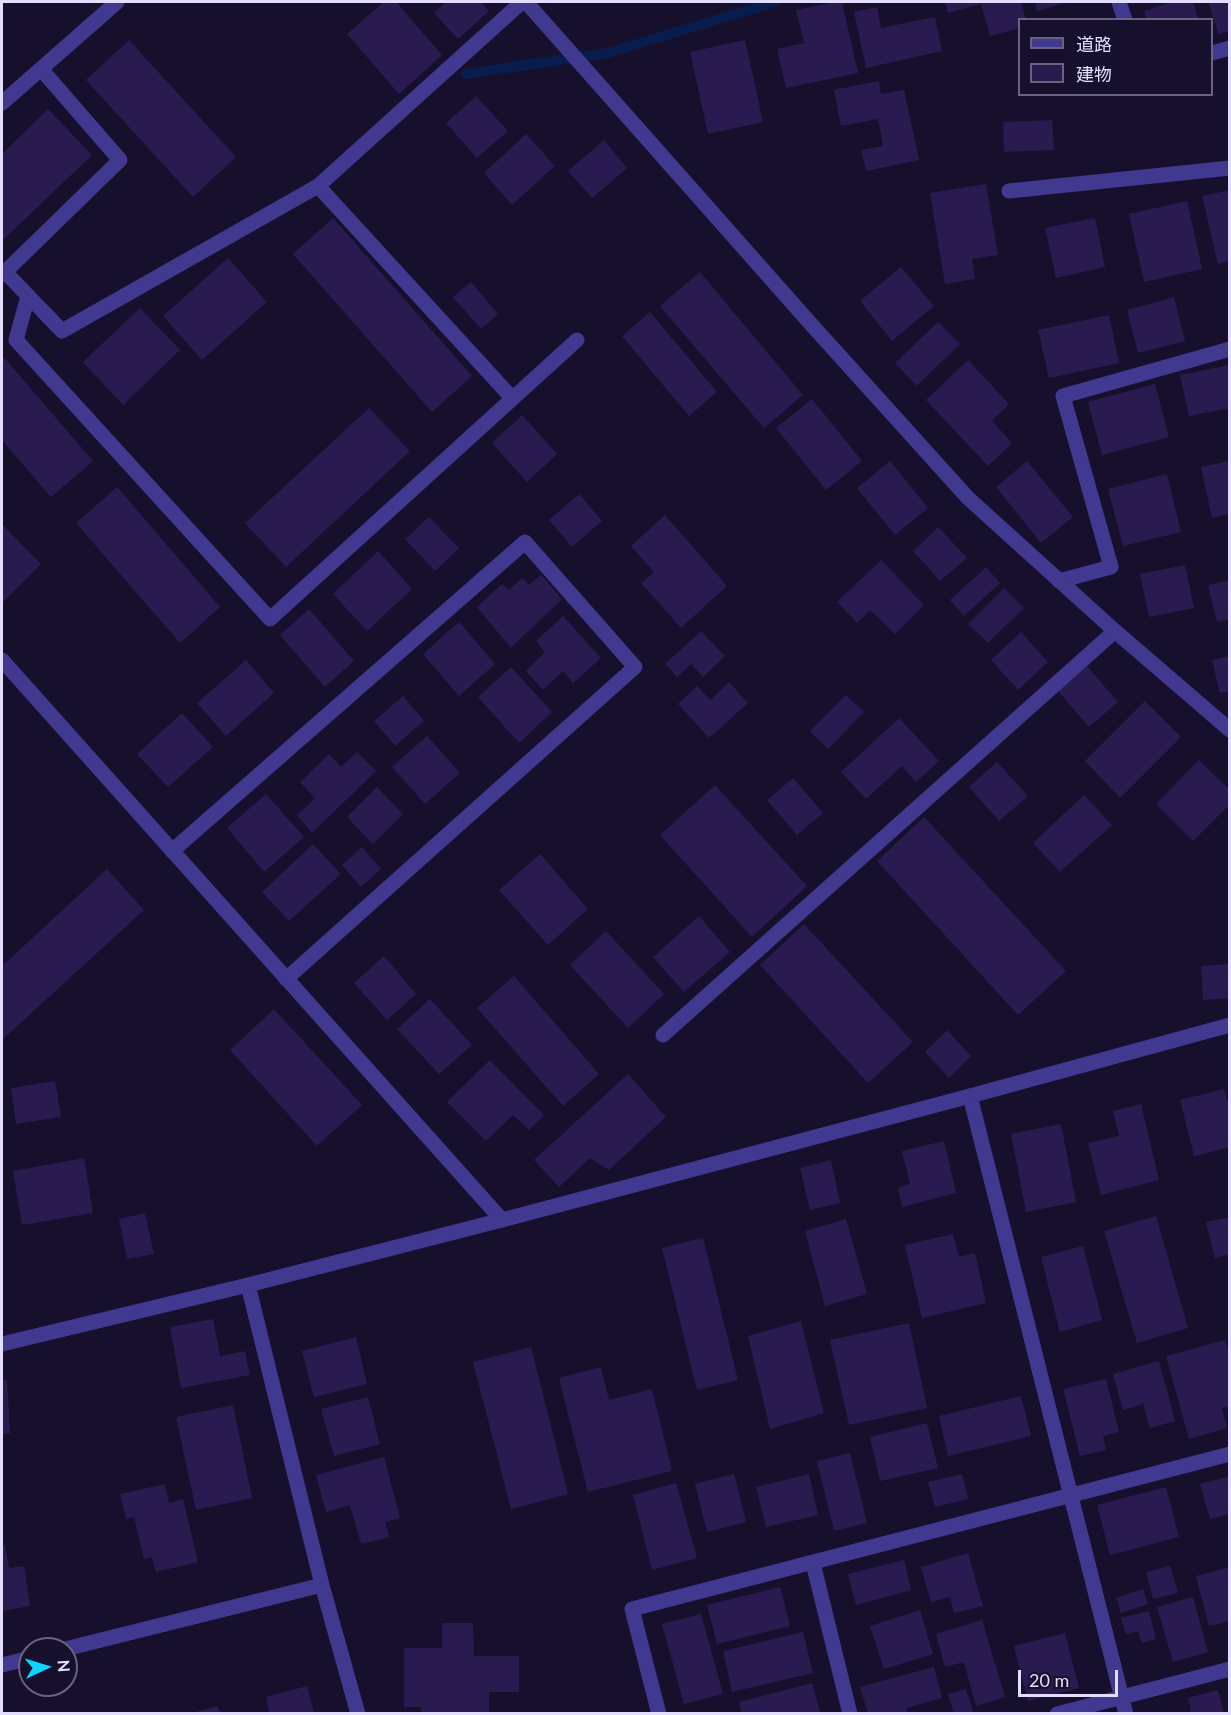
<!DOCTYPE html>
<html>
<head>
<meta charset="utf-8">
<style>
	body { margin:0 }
	#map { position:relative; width:1231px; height:1715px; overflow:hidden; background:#17102d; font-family:Lato,"Noto Sans JP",sans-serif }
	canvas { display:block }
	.frame { position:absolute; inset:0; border:3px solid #e3ddff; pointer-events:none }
	.legend { position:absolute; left:1018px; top:18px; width:195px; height:78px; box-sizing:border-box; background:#17102d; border:2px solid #696281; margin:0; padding:8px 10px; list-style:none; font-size:18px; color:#e3ddff }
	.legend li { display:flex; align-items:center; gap:12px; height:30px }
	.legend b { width:30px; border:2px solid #696281 }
	.north { position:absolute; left:18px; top:1637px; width:60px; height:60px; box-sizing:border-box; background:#17102d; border:2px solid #696281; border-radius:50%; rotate:86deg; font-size:16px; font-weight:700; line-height:24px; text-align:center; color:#e3ddff }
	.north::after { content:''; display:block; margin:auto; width:21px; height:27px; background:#09d7ff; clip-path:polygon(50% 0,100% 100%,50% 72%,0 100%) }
	.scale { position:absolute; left:1018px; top:1670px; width:100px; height:27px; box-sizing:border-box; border:3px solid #e3ddff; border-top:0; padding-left:8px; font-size:18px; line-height:21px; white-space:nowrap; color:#e3ddff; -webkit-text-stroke:4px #17102d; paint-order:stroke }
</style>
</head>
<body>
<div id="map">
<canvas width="1231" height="1715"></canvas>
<div class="frame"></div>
<ul class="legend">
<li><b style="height:8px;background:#41398f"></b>道路</li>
<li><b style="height:16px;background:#291b4f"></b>建物</li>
</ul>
<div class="north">N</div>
<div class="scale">20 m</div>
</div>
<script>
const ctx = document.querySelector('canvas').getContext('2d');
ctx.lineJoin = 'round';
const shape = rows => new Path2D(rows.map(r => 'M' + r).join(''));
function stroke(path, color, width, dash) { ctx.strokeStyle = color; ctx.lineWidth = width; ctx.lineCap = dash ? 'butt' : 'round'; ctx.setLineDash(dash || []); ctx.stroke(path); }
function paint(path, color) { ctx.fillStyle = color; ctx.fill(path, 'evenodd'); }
stroke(shape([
	[466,74,608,53,775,2]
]), '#081d4e', 10);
paint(shape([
	[384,2,396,2,442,55,399,94,347,34],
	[446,2,481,2,489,11,458,39,434,13],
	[836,2,842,2,858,73,786,88,777,49,804,43,796,10],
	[945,2,1021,2,1026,20,1020,20,1020,28,990,36,981,4,948,13],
	[1035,2,1068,2,1037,11],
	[1173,2,1193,2,1199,20,1146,20,1144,11],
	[1215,2,1230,2,1230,31,1218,34,1209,3],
	[877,7,881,28,935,17,942,51,866,68,854,12],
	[129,40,236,157,193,197,86,80],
	[745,40,763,122,708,134,690,52],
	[879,81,881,94,904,90,919,160,866,171,861,150,883,146,878,119,841,126,834,90],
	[476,96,508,131,477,158,446,123],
	[48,109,92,155,2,241,2,154],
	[1052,120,1054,150,1004,152,1003,122],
	[526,134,555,166,512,205,484,173],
	[604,140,627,168,592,198,568,171],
	[986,184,998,255,972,259,975,279,945,284,930,193],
	[1230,190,1230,261,1218,264,1202,196],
	[1187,201,1202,269,1144,282,1129,214],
	[333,218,472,376,432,412,293,254],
	[1095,218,1105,267,1056,278,1045,228],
	[228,258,267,302,202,360,163,316],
	[901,267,934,306,892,341,860,301],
	[700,272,803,395,764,428,660,306],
	[471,282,498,314,481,329,453,297],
	[1174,297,1185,341,1138,353,1127,310],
	[140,308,180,350,123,405,83,362],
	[650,312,717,392,689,416,622,336],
	[1109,315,1119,363,1049,378,1038,330],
	[938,322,960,344,917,386,895,363],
	[2,355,93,461,51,497,2,440],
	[968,360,1009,404,992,421,1012,443,988,466,926,400],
	[1230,365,1230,408,1189,416,1180,375],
	[1155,384,1169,437,1102,455,1088,402],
	[812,399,862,461,826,490,776,428],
	[369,408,410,451,286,567,245,523],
	[522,415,557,454,527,482,492,443],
	[890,461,928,508,895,535,857,488],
	[1027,461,1073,517,1041,543,996,487],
	[1230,461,1230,514,1212,518,1201,467],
	[1167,474,1181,532,1123,546,1108,489],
	[117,487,220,607,180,643,76,523],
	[579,494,602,521,572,547,549,520],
	[665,515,727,586,681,628,641,583,654,572,631,546],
	[429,517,459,548,435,571,405,539],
	[2,524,41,564,3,602,2,601],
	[938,527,967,558,940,581,913,551],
	[378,551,412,589,367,631,333,594],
	[881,560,924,605,895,634,870,610,857,623,837,602],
	[1185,565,1194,608,1149,617,1140,574],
	[986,567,1000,583,964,616,950,600],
	[541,575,562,599,511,648,477,607,502,584,509,590,522,578,529,585],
	[1230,580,1230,619,1217,622,1208,585],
	[1004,588,1024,608,988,643,968,624],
	[309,609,354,661,325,687,280,635],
	[563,616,601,658,573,683,563,671,543,690,526,671,545,652,536,641],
	[459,622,495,664,459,696,423,654],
	[701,631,725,656,703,677,691,664,677,677,665,664],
	[1021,632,1048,662,1018,690,991,660],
	[1230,656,1230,691,1220,693,1212,660],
	[246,660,274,693,226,736,197,703],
	[1087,666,1118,702,1089,727,1058,691],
	[511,667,552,712,519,743,478,697],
	[729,682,748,703,709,738,678,704,697,686,710,700],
	[846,695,864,712,828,749,810,731],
	[403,696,424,721,395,746,374,721],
	[1145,701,1181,737,1120,798,1085,761],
	[182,713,213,747,168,787,137,754],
	[899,718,939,761,916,782,902,766,866,799,841,772],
	[427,736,460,773,425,804,392,767],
	[357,752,376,771,312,833,297,815,315,798,300,782,329,754,341,767],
	[1199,760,1230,790,1230,804,1193,841,1156,804],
	[997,762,1028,796,999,821,969,787],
	[793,778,823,813,797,835,767,800],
	[715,785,807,886,752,937,660,835],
	[377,787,403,814,373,844,347,817],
	[266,794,304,837,264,872,227,828],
	[1084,795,1112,825,1060,872,1033,843],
	[924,817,1066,971,1018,1015,877,861],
	[313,844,341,874,289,921,262,892],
	[362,847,381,869,361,887,342,865],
	[540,854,588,909,548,945,499,890],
	[107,869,144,910,2,1040,2,966],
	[699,916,730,952,684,992,653,957],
	[804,924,913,1042,868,1083,760,965],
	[606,931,664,994,628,1028,570,965],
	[384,956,416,994,387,1020,354,983],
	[1230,964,1230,998,1203,1000,1201,966],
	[514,976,599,1074,563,1106,477,1008],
	[430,999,472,1045,439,1074,397,1029],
	[274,1009,362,1105,317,1146,230,1050],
	[947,1030,971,1056,949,1078,925,1052],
	[490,1060,544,1115,529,1130,513,1115,486,1141,447,1102],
	[628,1074,666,1117,609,1170,590,1158,559,1187,534,1160],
	[55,1081,61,1117,16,1124,11,1088],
	[1224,1089,1230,1110,1230,1147,1194,1156,1180,1100],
	[1141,1104,1159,1180,1101,1195,1088,1143,1119,1136,1113,1111],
	[1061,1124,1076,1202,1026,1212,1011,1134],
	[944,1141,956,1193,902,1207,898,1188,910,1184,902,1151],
	[84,1158,93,1213,22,1225,13,1171],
	[831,1160,840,1203,810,1210,800,1168],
	[145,1213,154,1254,127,1259,119,1219],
	[1156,1216,1188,1328,1137,1343,1104,1231],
	[1230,1217,1230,1254,1215,1258,1206,1222],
	[846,1219,867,1294,825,1306,805,1231],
	[953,1234,959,1257,975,1253,986,1303,922,1318,905,1245],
	[703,1238,738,1380,697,1390,662,1248],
	[1083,1246,1102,1320,1060,1332,1041,1257],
	[213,1319,220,1356,245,1351,250,1375,181,1388,170,1327],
	[801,1321,824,1413,770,1429,748,1336],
	[909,1323,927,1408,849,1425,830,1340],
	[356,1337,367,1384,314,1397,302,1351],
	[1225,1340,1230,1355,1230,1406,1222,1408,1227,1428,1189,1439,1166,1356],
	[531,1347,568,1494,511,1509,473,1362],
	[1159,1361,1175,1421,1150,1428,1143,1404,1123,1410,1113,1374],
	[601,1367,609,1400,652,1389,672,1471,588,1492,559,1378],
	[1106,1379,1119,1432,1103,1436,1106,1450,1080,1456,1063,1389],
	[7,1380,10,1433,2,1434,2,1381],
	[1021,1396,1031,1436,948,1456,939,1416],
	[368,1397,380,1444,334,1456,321,1409],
	[233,1405,252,1498,196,1510,176,1417],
	[927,1423,938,1468,880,1481,870,1437],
	[850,1453,867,1523,834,1531,817,1461],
	[384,1457,400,1518,385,1522,390,1537,361,1544,350,1505,326,1512,316,1475],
	[734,1474,746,1522,707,1532,695,1484],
	[809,1474,818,1515,766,1527,756,1487],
	[962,1474,968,1499,935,1507,928,1482],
	[1230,1476,1230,1514,1210,1519,1200,1484],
	[676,1483,697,1558,652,1570,633,1495],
	[165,1484,169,1503,183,1499,198,1562,156,1572,152,1557,144,1559,134,1517,126,1519,120,1494],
	[1166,1487,1179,1537,1110,1555,1097,1505],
	[5,1545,9,1568,24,1566,30,1606,2,1611,2,1546],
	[968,1553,983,1606,954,1613,950,1597,931,1602,921,1567],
	[904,1560,911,1590,856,1605,848,1574],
	[1170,1566,1178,1593,1153,1599,1146,1572],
	[1230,1567,1230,1621,1209,1626,1196,1576],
	[780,1587,790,1626,717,1644,707,1605],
	[1143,1589,1148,1604,1121,1613,1116,1598],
	[1193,1597,1208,1652,1173,1662,1157,1607],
	[920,1610,933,1654,884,1669,870,1626],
	[1149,1611,1156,1639,1142,1643,1138,1631,1126,1634,1121,1618],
	[701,1614,723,1694,684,1704,662,1624],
	[982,1620,1005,1697,976,1706,964,1662,945,1667,936,1634],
	[442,1623,473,1623,474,1656,519,1656,519,1692,489,1692,489,1714,421,1714,421,1707,404,1707,404,1648,442,1648],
	[803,1632,813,1673,732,1692,723,1651],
	[1065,1633,1079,1688,1028,1701,1014,1646],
	[934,1667,942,1698,907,1708,908,1714,868,1714,860,1687],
	[812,1683,820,1712,812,1714,742,1714,739,1702],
	[307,1686,314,1714,270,1714,266,1697],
	[966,1689,974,1714,954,1714,948,1694],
	[1218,1690,1224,1714,1183,1714,1191,1711,1188,1698],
	[218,1706,220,1714,192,1714,192,1713]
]), '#291b4f');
stroke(shape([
	[663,1035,1115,631]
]), '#41398f', 15);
stroke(shape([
	[1119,2,1125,20],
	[1212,53,1230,48],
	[2,103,117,2],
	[318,186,512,398],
	[1009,191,1230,168],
	[5,272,62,331,318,186,522,2],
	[2,275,120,160,41,69],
	[28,296,16,340,270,619,577,340],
	[1059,581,1111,567,1063,396,1230,349],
	[2,660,502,1220],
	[172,851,525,542,635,667,286,979],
	[970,1096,1126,1714],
	[248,1285,322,1585,358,1714],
	[813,1563,850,1714],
	[65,1649,322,1585],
	[2,1665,30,1658],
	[659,1714,632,1609,1230,1454],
	[1057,1714,1230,1669]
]), '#41398f', 15);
stroke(shape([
	[526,2,810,323,968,498,1115,631,1230,730],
	[2,1344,248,1285,502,1220,970,1096,1230,1025]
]), '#41398f', 15);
</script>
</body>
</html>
